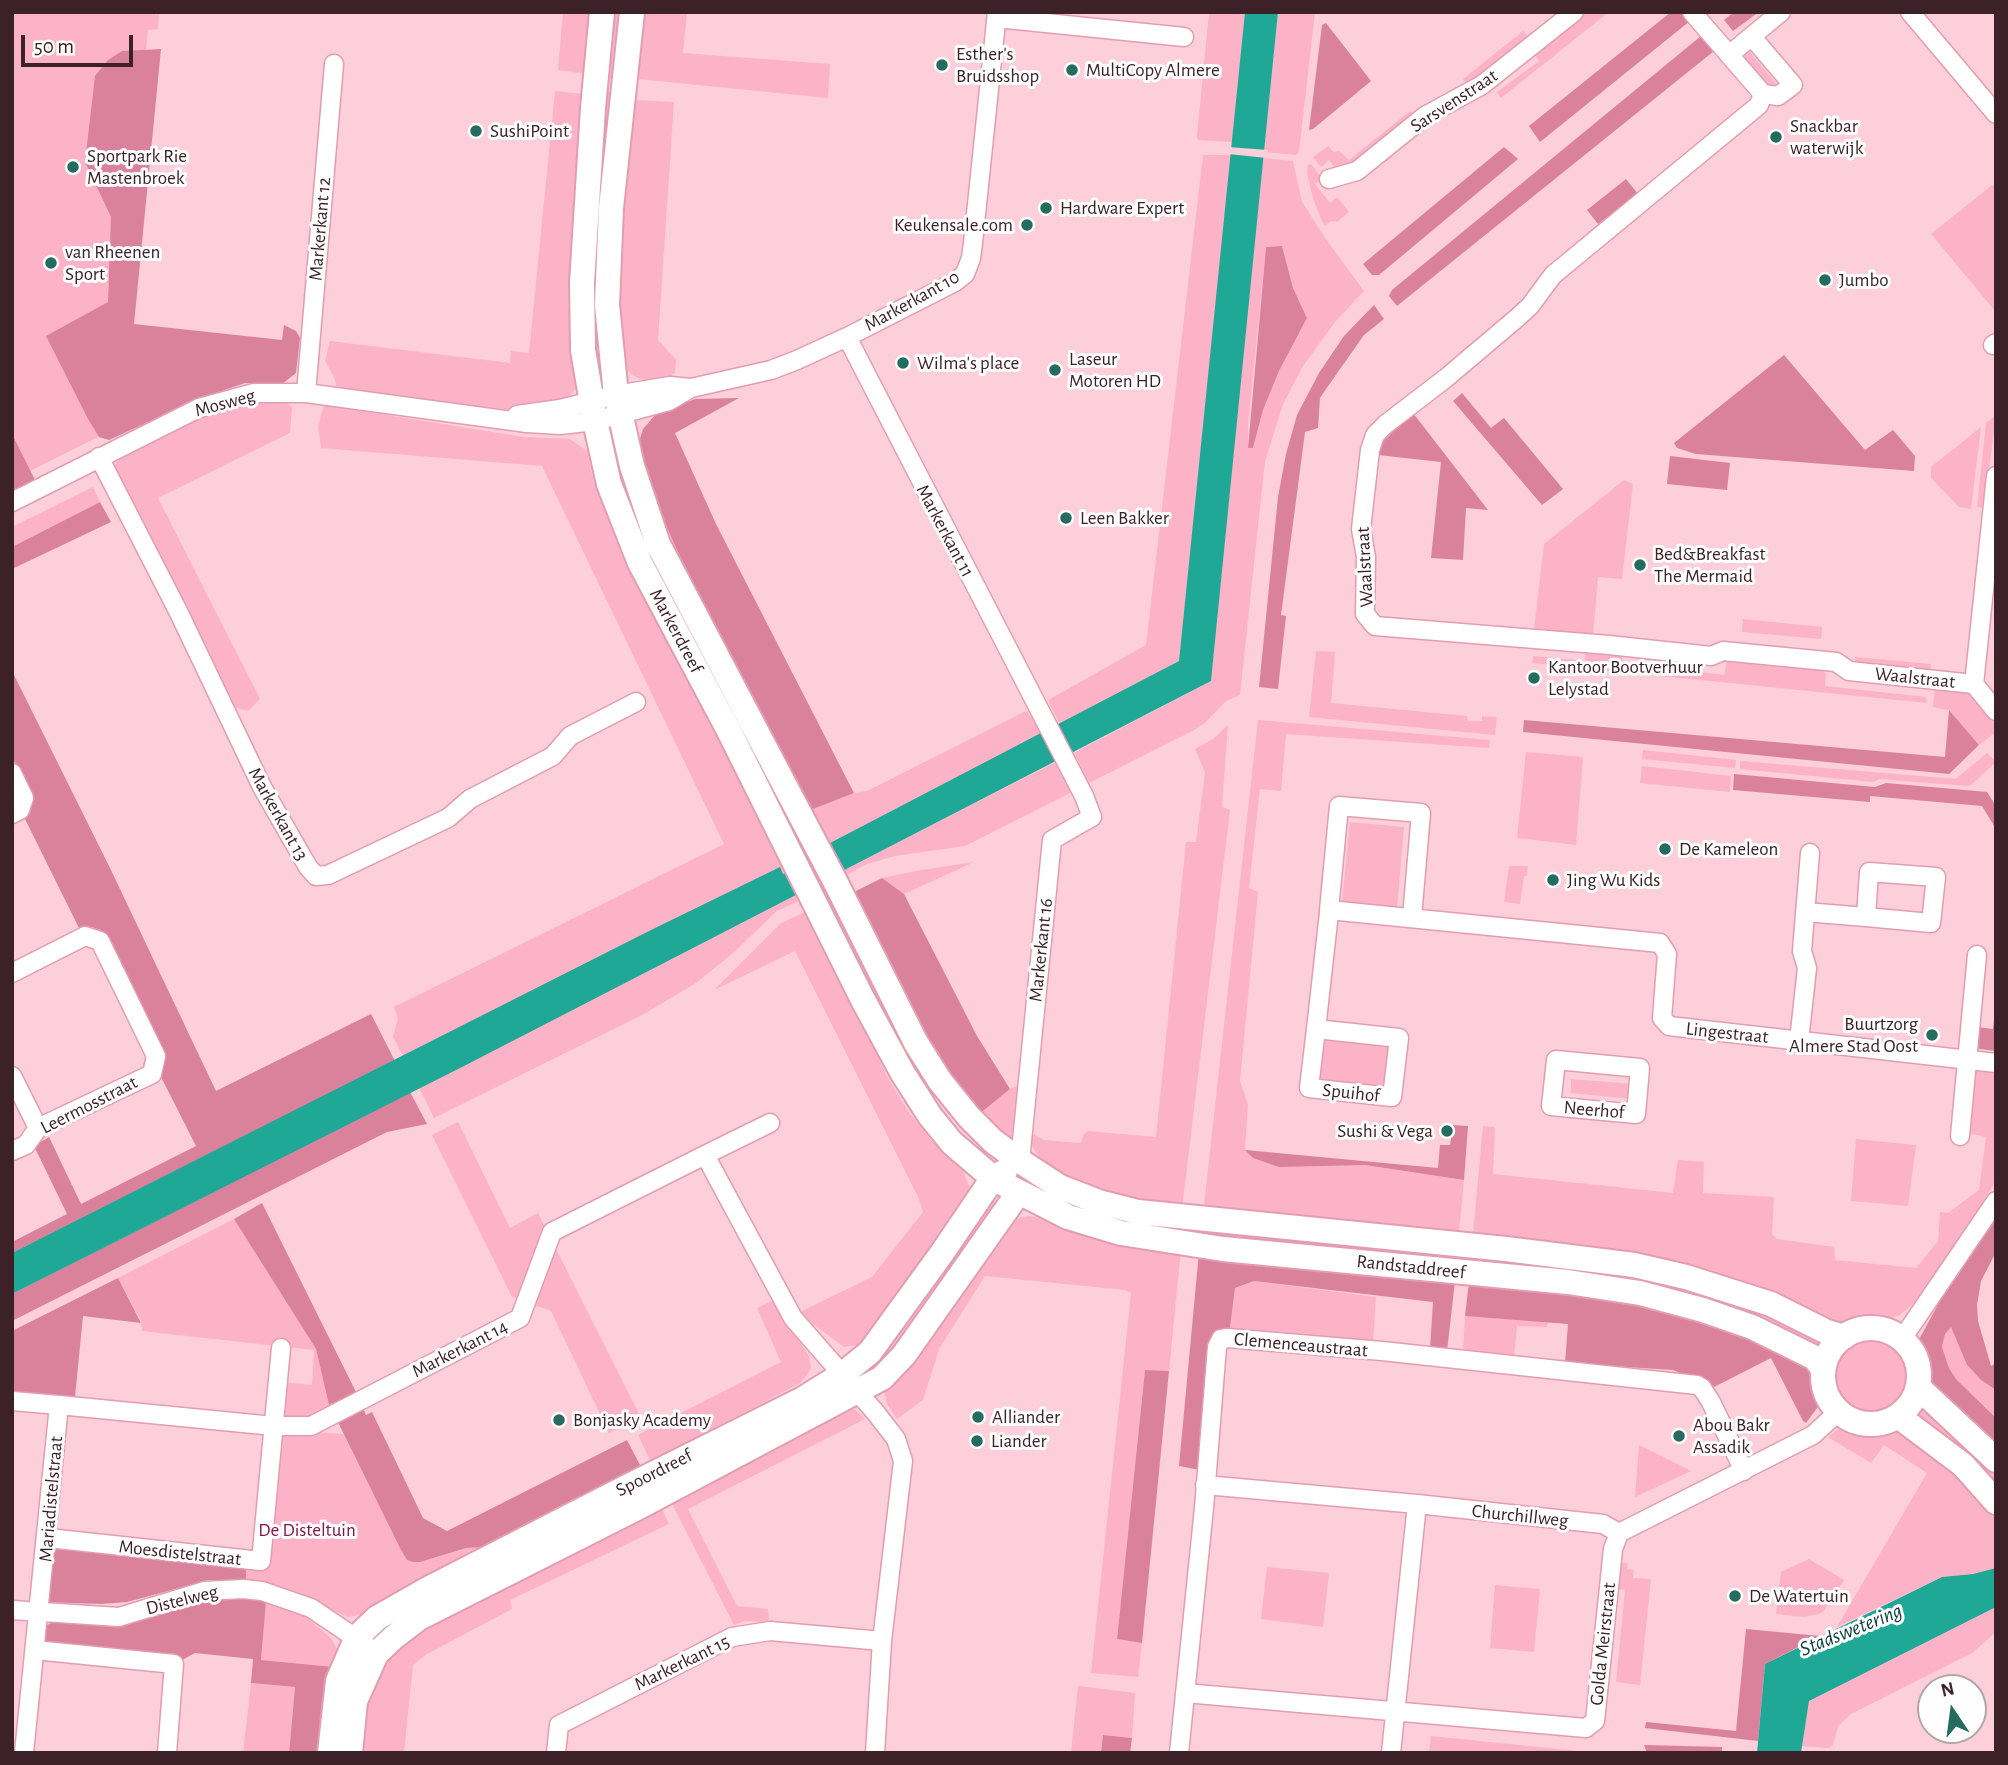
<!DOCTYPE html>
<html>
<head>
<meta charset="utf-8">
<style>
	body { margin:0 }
	#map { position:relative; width:2008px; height:1765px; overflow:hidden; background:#fccfda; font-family:"Alegreya Sans",sans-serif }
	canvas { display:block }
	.frame { position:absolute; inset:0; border:14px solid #3c2129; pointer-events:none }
	.north { position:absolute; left:1917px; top:1674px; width:70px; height:70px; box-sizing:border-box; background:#fefefe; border:2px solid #b0a6a9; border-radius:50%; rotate:347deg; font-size:19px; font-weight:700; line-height:28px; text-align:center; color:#3c2129 }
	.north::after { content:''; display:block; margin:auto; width:24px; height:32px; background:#246b60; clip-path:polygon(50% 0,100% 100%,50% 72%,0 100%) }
	.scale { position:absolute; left:21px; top:35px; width:112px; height:32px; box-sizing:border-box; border:4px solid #3c2129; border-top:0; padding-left:9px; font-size:21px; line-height:24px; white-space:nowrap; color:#3c2129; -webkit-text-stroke:5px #fefefe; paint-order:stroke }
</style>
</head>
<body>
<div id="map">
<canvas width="2008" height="1765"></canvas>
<div class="frame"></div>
<div class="north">N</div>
<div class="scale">50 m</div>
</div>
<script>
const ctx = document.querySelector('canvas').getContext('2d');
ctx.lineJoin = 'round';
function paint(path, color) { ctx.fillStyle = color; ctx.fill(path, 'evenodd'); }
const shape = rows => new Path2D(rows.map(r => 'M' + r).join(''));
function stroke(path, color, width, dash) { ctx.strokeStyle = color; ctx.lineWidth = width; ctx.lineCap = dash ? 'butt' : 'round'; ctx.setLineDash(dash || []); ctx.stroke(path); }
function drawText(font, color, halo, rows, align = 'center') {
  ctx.font = font + ' "Alegreya Sans",sans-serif'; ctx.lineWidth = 6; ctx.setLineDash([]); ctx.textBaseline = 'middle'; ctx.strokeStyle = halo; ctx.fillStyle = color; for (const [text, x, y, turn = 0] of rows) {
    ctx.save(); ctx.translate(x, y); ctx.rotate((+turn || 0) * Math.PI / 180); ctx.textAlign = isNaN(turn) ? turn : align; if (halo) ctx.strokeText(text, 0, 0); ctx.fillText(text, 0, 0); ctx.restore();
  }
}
paint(shape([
	[12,12,159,12,158,29,148,30,117,322,162,405,12,480],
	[563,12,593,12,587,74,558,70],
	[609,12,622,12,613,79,603,77],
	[643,12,687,12,683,53,830,64,828,98,638,79],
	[1209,12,1245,12,1232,142,1198,140,1197,137],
	[1278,12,1315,12,1299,152,1296,155,1264,152],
	[1584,12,1609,12,1501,98,1497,92,1539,61,1534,53],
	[1523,31,1530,39,1470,87,1463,79],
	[1746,48,1779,87,1769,89,1743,55,1743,50],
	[555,91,584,94,568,303,579,385,562,404,515,410,338,392,334,377,325,361,330,341,510,363,511,351,529,353],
	[602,91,612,92,595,312,593,268],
	[635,100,674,102,658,340,676,360,675,373,662,381,646,381,632,375,619,359,612,307],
	[1410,111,1415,117,1350,170,1345,163,1336,169,1329,160,1321,167,1313,157,1328,146,1334,152,1339,151,1349,160],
	[1203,155,1232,155,1179,661,1060,724,1049,703,1050,699,1146,645],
	[1263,158,1293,161,1302,202,1328,242,1364,291,1335,322,1303,366,1283,404,1265,461,1240,695,1226,701,1205,723,1194,730,1089,783,1074,753,1211,681],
	[1282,246,1293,288,1307,318,1279,371,1263,410,1253,448,1248,448,1248,424,1266,247],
	[1311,164,1322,178,1315,184,1330,203,1337,197,1349,212,1337,222,1331,221,1325,226,1321,219,1313,198,1307,173,1308,165],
	[1996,182,1996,312,1931,234],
	[251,399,281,399,292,407,290,433,158,498,260,699,248,711,234,707,117,480,115,465,122,455,204,412],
	[324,405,524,437,570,439,587,451,594,483,772,838,786,873,783,874,780,868,403,1056,393,1037,398,1018,394,1007,724,844,542,466,321,448,318,427],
	[1996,415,1984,508,1977,507,1986,423],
	[1981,427,1971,509,1959,507,1931,478,1931,467],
	[1624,480,1633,484,1622,579,1598,577,1593,636,1534,629,1544,544],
	[93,487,100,502,12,547,12,527],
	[1743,619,1822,627,1821,639,1742,632],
	[1586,650,1622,653,1622,663,1725,675,1726,663,1734,658,1820,666,1826,674,1825,686,1926,697,1927,703,1532,663,1533,656,1585,661],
	[1316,651,1335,652,1331,703,1467,716,1468,721,1482,721,1482,716,1497,717,1495,735,1309,717],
	[1855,657,1931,664,1931,671,1855,664],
	[1935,685,1968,691,1996,722,1996,732,1979,745,1949,710,1933,707],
	[1026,711,1044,732,830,843,808,811,854,793,867,791],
	[1258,720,1490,740,1489,748,1286,734,1281,791,1260,789,1249,888,1258,892,1240,1081,1248,1105,1245,1150,1335,1165,1365,1165,1464,1180,1459,1233,1204,1205],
	[1228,725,1222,807,1230,810,1182,1209,1123,1198,1072,1180,1047,1166,1039,1157,1032,1146,1028,1131,1044,1140,1081,1143,1083,1135,1088,1131,1156,1137,1186,842,1196,842,1205,772,1195,749,1213,739],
	[1643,750,1736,760,1735,768,1642,759],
	[1526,752,1583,757,1576,845,1517,838],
	[1987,753,1996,762,1971,785,1967,786,1879,779,1874,782,1740,769,1740,761,1956,779],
	[1058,761,1074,791,965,846,895,856,867,864,827,886,988,1152,963,1131,924,1084,862,978,819,889,826,886,823,880],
	[1642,766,1731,776,1730,792,1640,783],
	[1350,822,1404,827,1397,907,1342,902],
	[974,862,904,894,882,878,921,870],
	[1509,866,1528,866,1527,876,1524,876,1520,904,1504,902],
	[798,893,805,898,777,911,733,953,696,983,642,1015,434,1118,419,1087],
	[805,912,834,958,886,1075,908,1111,931,1140,963,1171,970,1188,966,1204,872,1337,859,1345,844,1347,798,1313,872,1277,923,1212,919,1199,795,951,714,990,781,923],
	[1322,1035,1390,1043,1386,1087,1317,1081],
	[1973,1066,1996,1069,1996,1180,1973,1219,1913,1304,1900,1315,1891,1318,1881,1321,1864,1320,1842,1326,1777,1295,1701,1269,1605,1249,1473,1234,1483,1126,1495,1127,1493,1174,1673,1193,1678,1160,1704,1162,1703,1193,1774,1197,1772,1234,1777,1239,1834,1247,1835,1260,1916,1268,1938,1241,1940,1212,1948,1213,1979,1190,1986,1137,1968,1133],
	[1571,1079,1634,1084,1632,1099,1571,1093],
	[1021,1084,1015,1140,1009,1142,978,1115,1010,1089],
	[458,1122,510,1228,538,1213,641,1418,609,1433,551,1311,512,1297,432,1135],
	[1856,1139,1916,1145,1908,1206,1851,1201],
	[995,1195,994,1209,891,1354,870,1375,866,1373,881,1360,919,1309,933,1282],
	[1030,1216,1181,1249,1169,1371,1145,1370,1117,1639,1142,1643,1138,1677,1091,1673,1131,1293,1125,1290,985,1276,939,1349,923,1400,897,1419,887,1404,883,1386,1009,1224,1020,1217],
	[234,1219,316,1349,329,1405,304,1419,273,1417,272,1381,312,1385,314,1350,142,1331,141,1321,118,1278],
	[1201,1230,1457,1253,1456,1263,1203,1237],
	[1471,1254,1591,1264,1711,1289,1827,1340,1820,1351,1470,1264],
	[1254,1281,1376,1297,1373,1343,1230,1328,1235,1288],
	[772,1301,809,1356,811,1368,807,1375,800,1383,651,1462,638,1435,781,1362,757,1308],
	[1465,1316,1548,1322,1547,1327,1517,1326,1514,1357,1463,1350],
	[1951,1326,1967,1365,1981,1380,1996,1390,1996,1418,1956,1379,1949,1368,1942,1347,1945,1334],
	'1833 1377a40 40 0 1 1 80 0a40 40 0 1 1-80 0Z',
	[1921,1403,1996,1473,1996,1486,1961,1451,1914,1411],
	[845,1405,854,1409,865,1419,688,1509,737,1606,768,1609,769,1622,745,1621,734,1625,668,1496],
	[1900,1426,1909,1429,1996,1511,1996,1568,1973,1574,1942,1577,1837,1627,1927,1473,1884,1445,1871,1463,1828,1437,1837,1430,1849,1428,1871,1432],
	[280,1430,344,1434,407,1560,420,1562,466,1548,484,1547,396,1593,366,1613,355,1616,348,1617,278,1586,246,1581,246,1562,265,1565],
	[1639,1445,1691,1471,1635,1497],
	[661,1507,669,1524,510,1600,512,1609,427,1654,413,1665,404,1753,358,1753,362,1723,370,1692,381,1669,395,1648,414,1632],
	[1809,1559,1844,1580,1824,1611,1819,1614,1803,1617,1776,1614,1781,1572],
	[1617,1562,1627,1563,1627,1569,1634,1570,1633,1578,1651,1579,1640,1685,1616,1682,1625,1590,1615,1589],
	[1267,1567,1329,1573,1323,1627,1261,1619],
	[1495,1585,1540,1589,1534,1652,1490,1648],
	[266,1602,280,1605,306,1617,331,1638,337,1649,334,1667,261,1660],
	[1996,1607,1996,1632,1972,1653,1851,1714,1838,1726,1833,1745,1829,1748,1802,1746,1809,1701],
	[251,1683,295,1687,289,1753,243,1753],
	[1078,1686,1135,1693,1132,1738,1103,1735,1101,1753,1071,1753],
	[1431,1736,1597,1753,1429,1753]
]), '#fdb3c7');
paint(shape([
	[1671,12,1682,12,1690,21,1540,142,1529,126],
	[1734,12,1759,12,1733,31,1724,20],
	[1326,23,1371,81,1313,129,1309,130,1322,25],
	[1701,36,1714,51,1397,306,1389,296,1392,290],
	[161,49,134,324,282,340,284,325,296,331,300,338,296,373,282,384,245,383,198,399,109,440,99,437,88,419,46,336,108,302,111,217,85,162,95,76,108,60,122,51],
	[1504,147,1518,159,1379,275,1372,275,1363,264],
	[1626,179,1638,194,1598,224,1587,210],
	[1282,246,1293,288,1307,318,1279,371,1263,410,1253,448,1248,448,1266,247],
	[1374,305,1384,319,1364,335,1326,389,1320,398,1318,428,1305,432,1281,615,1286,616,1278,689,1259,687,1278,497,1286,454,1297,415,1319,373,1344,336],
	[1784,355,1865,450,1893,430,1915,456,1914,471,1696,454,1677,448,1674,443],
	[1462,393,1491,428,1504,418,1563,489,1542,505,1453,401],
	[739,398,675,433,716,524,854,793,808,811,676,548,664,521,638,445,643,429,656,414,695,399],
	[1413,413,1488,510,1466,508,1463,560,1431,558,1441,462,1378,455,1381,435],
	[12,434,35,480,12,491],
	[1670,456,1730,463,1727,490,1667,484],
	[100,502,111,522,12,569,12,547],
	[12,671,110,868,216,1091,371,1014,395,1061,12,1253,12,1242,67,1214,34,1146,49,1137,81,1204,196,1146,160,1075,110,948,100,930,92,927,80,930,25,819,31,811,31,800,29,789,12,757],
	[1949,710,1979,745,1949,774,1523,732,1524,720,1945,757],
	[1734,774,1875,787,1886,783,1987,792,1996,806,1996,829,1982,806,1870,796,1870,802,1733,790],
	[882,878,904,894,977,1036,1010,1089,978,1115,920,1035,860,906,854,892],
	[1996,1003,1996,1051,1973,1048,1977,1027,1993,1029],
	[410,1092,427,1124,387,1132,12,1321,12,1294],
	[1453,1125,1468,1126,1464,1180,1365,1165,1279,1167,1253,1158,1245,1150,1438,1168,1440,1145,1450,1145],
	[262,1203,356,1392,329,1405,316,1349,234,1219],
	[1996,1215,1996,1252,1981,1281,1977,1305,1978,1321,1991,1366,1996,1363,1996,1390,1981,1380,1967,1365,1951,1327,1945,1334,1942,1347,1949,1368,1956,1379,1996,1418,1996,1448,1924,1379,1923,1362,1916,1345,1959,1266],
	[1199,1252,1455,1281,1447,1351,1430,1349,1433,1302,1254,1281,1235,1288,1230,1328,1220,1332,1200,1470,1179,1466],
	[118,1278,141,1323,83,1316,75,1397,12,1392,12,1331],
	[1469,1282,1647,1302,1742,1332,1802,1359,1814,1375,1820,1404,1806,1423,1803,1421,1771,1358,1714,1387,1673,1370,1565,1363,1568,1324,1465,1316],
	[1145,1370,1169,1371,1142,1643,1117,1639],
	[361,1404,366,1415,372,1412,423,1518,447,1531,627,1440,641,1467,484,1547,466,1548,420,1562,413,1562,407,1560,400,1548,335,1416],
	[50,1544,246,1562,246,1581,209,1580,127,1602,102,1604,43,1602],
	[240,1596,266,1602,261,1660,334,1667,321,1753,289,1753,295,1687,251,1683,253,1659,195,1653,182,1660,50,1646,44,1641,43,1631,47,1625,51,1623,73,1621,198,1600],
	[1746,1629,1820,1636,1765,1664,1758,1741,1645,1728,1646,1722,1736,1731],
	[1103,1735,1132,1738,1130,1753,1101,1753],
	[1644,1745,1722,1747,1722,1753,1647,1753]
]), '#da829c');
paint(shape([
	[1245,12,1278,12,1211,681,466,1065,12,1294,12,1253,649,931,780,867,783,874,786,873,833,849,830,843,1179,661],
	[1996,1568,1996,1607,1809,1701,1801,1753,1757,1753,1765,1664,1942,1577,1973,1574]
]), '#20a897');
paint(shape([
	[1228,147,1268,150,1267,158,1228,154]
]), '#fccfda');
const street = shape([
	[1692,12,1763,94],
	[1910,12,1996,114],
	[997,18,1184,37],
	[1752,37,1793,85,1778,96,1763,94,1759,105,1553,275,1530,306,1517,318,1446,378,1386,424,1375,435,1370,450,1361,529,1366,557,1365,614,1375,626,1609,645,1711,656,1723,651,1836,662,1849,671,1974,684],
	[1729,55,1781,12],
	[1329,179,1357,171,1425,116,1482,85,1574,12],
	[847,337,1084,796,1092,817,1052,840,1020,1161],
	[1993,345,1996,343],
	[306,393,334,64],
	[517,415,560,409,616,395,670,386,691,388],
	[99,457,179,613,262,787,308,867,316,876,328,875,448,818,470,799,553,756,570,736,636,702],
	[1996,476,1974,684,1996,711],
	[12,502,199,408,254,393,306,393,527,423,560,425,595,421,669,401,691,388,771,370,797,360,847,337,955,282,965,274,971,258,973,243,997,12],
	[12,773,24,798,20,810,12,814],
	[1805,912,1866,917,1931,923,1936,877,1869,872,1866,917],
	[1412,917,1421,813,1339,806,1329,910,1660,943,1667,954,1662,1018,1669,1026,1996,1063],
	[12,973,85,936,100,941,156,1056,152,1074,38,1128,26,1145,12,1151],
	[1316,1029,1399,1038,1392,1097,1309,1088,1316,1029],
	[1316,1029,1330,904],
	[1799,1041,1807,968,1802,951,1810,853],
	[1556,1060,1640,1068,1636,1114,1551,1106,1556,1060],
	[12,1076,38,1128],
	[770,1123,705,1155,793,1318,876,1413,896,1439,903,1461,882,1641,875,1753],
	[1960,1136,1977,955],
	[1902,1339,1996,1201],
	[12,1401,59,1405],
	[1205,1485,1417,1504],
	[48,1538,261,1561,281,1348],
	[12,1610,119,1617,204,1591,243,1589,262,1591,311,1608,366,1645],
	[35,1650,174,1664,167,1753],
	[1185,1693,1586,1728,1595,1721,1613,1549,1619,1533],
	[24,1753,59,1405,274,1426,311,1426,520,1318,552,1232,705,1155],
	[556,1753,559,1725,732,1637,770,1631,882,1641],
	[1179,1753,1204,1508,1217,1347,1221,1339,1228,1338,1382,1351,1697,1385,1702,1388,1711,1402,1744,1471],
	[1391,1753,1417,1504,1603,1524,1619,1533,1813,1435,1838,1412]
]);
const secondary = shape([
	[602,12,593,108,582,283,583,350,595,421,609,484,640,563,729,731,862,998,902,1072,930,1116,952,1143,993,1178,1019,1192,1068,1217,1121,1233,1223,1249,1568,1282,1640,1293,1703,1310,1752,1327,1815,1358,1823,1369],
	[632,12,611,208,607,305,616,395,632,466,658,544,836,883,916,1043,940,1081,969,1117,993,1141,1020,1161,1060,1187,1099,1202,1138,1212,1506,1249,1634,1265,1686,1277,1771,1304,1827,1332,1844,1337],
	'1823 1376a48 48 0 1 1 96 0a48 48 0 1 1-96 0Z',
	[1918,1387,1996,1460],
	[1898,1416,1963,1465,1996,1502],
	[330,1753,338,1681,357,1637,377,1618,428,1589,625,1488,803,1399,843,1374,870,1352,942,1253,993,1178,1005,1171],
	[350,1753,355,1701,376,1654,393,1638,419,1618,635,1509,882,1378,904,1355,1019,1192]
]);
stroke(street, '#e39db0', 21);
stroke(secondary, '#e39db0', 28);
stroke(street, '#fff', 18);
stroke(secondary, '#fff', 24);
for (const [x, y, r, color] of [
	[942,65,7,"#246b60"],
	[1072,70,7,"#246b60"],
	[476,131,7,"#246b60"],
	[1776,137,7,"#246b60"],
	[73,167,7,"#246b60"],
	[1046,208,7,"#246b60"],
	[1027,225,7,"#246b60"],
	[51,263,7,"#246b60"],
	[1825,280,7,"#246b60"],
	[903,363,7,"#246b60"],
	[1055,370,7,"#246b60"],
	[1066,518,7,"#246b60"],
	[1640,565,7,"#246b60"],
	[1534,678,7,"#246b60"],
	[1665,849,7,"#246b60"],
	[1553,880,7,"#246b60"],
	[1932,1035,7,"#246b60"],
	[1447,1131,7,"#246b60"],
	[978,1417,7,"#246b60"],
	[559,1420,7,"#246b60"],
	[1679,1436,7,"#246b60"],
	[977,1441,7,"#246b60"],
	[1735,1596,7,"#246b60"]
]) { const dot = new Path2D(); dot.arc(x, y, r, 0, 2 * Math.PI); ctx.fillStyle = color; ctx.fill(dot); stroke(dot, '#fefefe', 2.5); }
drawText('19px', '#3c2129', '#fefefe', [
	["Esther's",956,54],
	["Bruidsshop",956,76],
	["MultiCopy Almere",1086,70],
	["Snackbar",1790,126],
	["waterwijk",1790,148],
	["SushiPoint",490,131],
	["Sportpark Rie",87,156],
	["Mastenbroek",87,178],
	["Hardware Expert",1060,208],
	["Keukensale.com",1013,225,"right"],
	["van Rheenen",65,252],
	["Sport",65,274],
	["Jumbo",1839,280],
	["Laseur",1069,359],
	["Motoren HD",1069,381],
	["Wilma's place",917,363],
	["Leen Bakker",1080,518],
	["Bed&Breakfast",1654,554],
	["The Mermaid",1654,576],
	["Kantoor Bootverhuur",1548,667],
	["Lelystad",1548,689],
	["De Kameleon",1679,849],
	["Jing Wu Kids",1567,880],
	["Buurtzorg",1918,1024,"right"],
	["Almere Stad Oost",1918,1046,"right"],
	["Sushi & Vega",1433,1131,"right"],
	["Alliander",992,1417],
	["Bonjasky Academy",573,1420],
	["Abou Bakr",1693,1425],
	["Assadik",1693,1447],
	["Liander",991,1441],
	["De Watertuin",1749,1596]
], 'left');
drawText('19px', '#3c2129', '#fefefe', [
	["Sarsvenstraat",1454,101,-33],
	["Markerkant 12",320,229,-85],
	["Markerkant 10",912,301,-29],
	["Mosweg",225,403,-15],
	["Markerkant 11",945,531,62],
	["Waalstraat",1365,567,-93],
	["Markerdreef",676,631,62],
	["Waalstraat",1915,678,6],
	["Markerkant 13",278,814,61],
	["Markerkant 16",1041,950,-84],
	["Lingestraat",1727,1033,6],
	["Spuihof",1351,1093,6],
	["Leermosstraat",89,1105,-27],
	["Neerhof",1594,1110,5],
	["Randstaddreef",1411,1267,6],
	["Clemenceaustraat",1301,1345,5],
	["Markerkant 14",460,1349,-27],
	["Spoordreef",654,1473,-27],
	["Mariadistelstraat",51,1499,-85],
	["Churchillweg",1520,1516,6],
	["Moesdistelstraat",180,1553,6],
	["Distelweg",182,1600,-14],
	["Golda Meirstraat",1603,1644,-84],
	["Markerkant 15",682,1663,-26]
]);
drawText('19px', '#811844', '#fefefe', [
	["De Disteltuin",307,1530]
]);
drawText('italic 21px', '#043e37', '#fefefe', [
	["Stadswetering",1851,1630,-22]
]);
</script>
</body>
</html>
